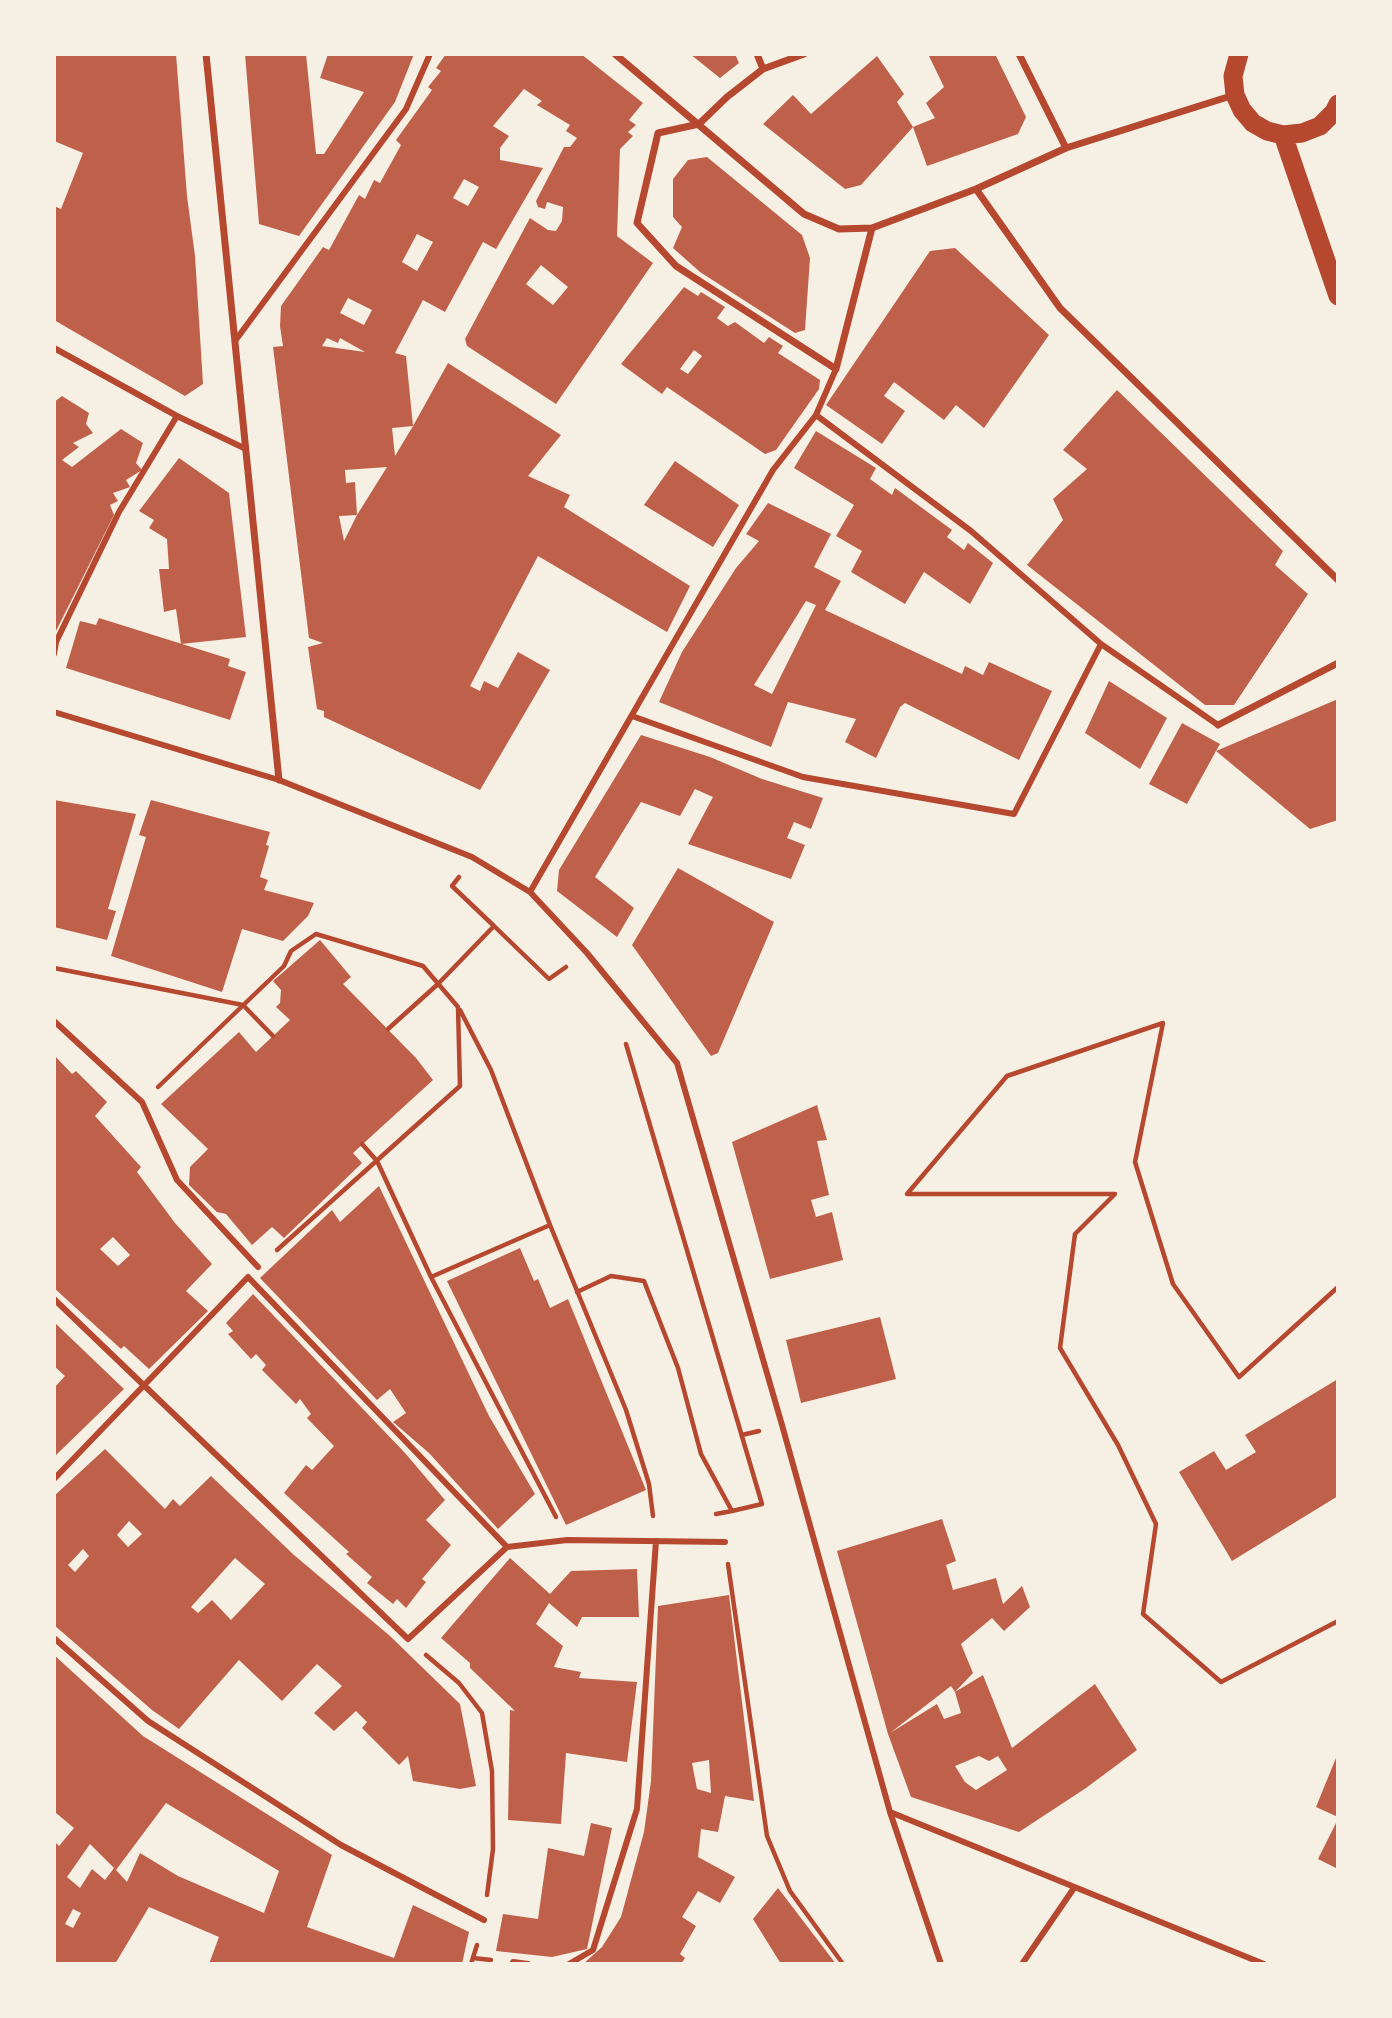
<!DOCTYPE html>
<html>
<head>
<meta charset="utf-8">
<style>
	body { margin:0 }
	#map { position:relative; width:1392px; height:2018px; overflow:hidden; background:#f6efe4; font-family:"Titillium Web",sans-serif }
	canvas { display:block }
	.frame { position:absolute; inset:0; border:56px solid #f6efe4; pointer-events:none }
</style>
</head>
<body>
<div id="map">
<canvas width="1392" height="2018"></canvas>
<div class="frame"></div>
</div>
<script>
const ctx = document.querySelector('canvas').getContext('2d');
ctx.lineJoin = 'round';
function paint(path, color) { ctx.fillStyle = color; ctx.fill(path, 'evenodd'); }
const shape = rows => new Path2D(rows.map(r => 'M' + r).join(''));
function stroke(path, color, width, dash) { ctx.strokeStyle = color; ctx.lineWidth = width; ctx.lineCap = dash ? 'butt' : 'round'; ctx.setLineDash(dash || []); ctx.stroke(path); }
paint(shape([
	[54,54,176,54,187,196,195,256,203,384,185,396,54,320,54,206,61,209,83,153,54,141],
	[245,54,306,54,316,154,324,154,364,92,320,78,328,54,414,54,395,102,299,236,259,224],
	[446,54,581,54,643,103,629,120,636,125,628,132,633,136,620,149,617,236,653,263,556,404,467,346,465,339,530,218,548,230,556,231,562,221,563,207,547,202,545,209,538,207,536,201,564,147,570,147,577,138,566,131,570,125,537,105,542,101,524,89,493,126,509,136,500,148,500,160,543,168,496,249,483,242,445,312,423,300,395,353,406,356,413,426,448,363,561,435,528,476,570,495,564,507,690,586,667,632,538,556,470,686,480,691,484,681,498,688,518,652,550,670,480,790,324,717,324,711,317,709,308,647,323,643,309,638,273,347,283,346,280,326,281,306,323,247,329,250,359,195,365,199,374,180,380,183,401,145,396,140,432,90,428,87,441,71,436,68],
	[464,179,479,187,468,206,453,198],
	[417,234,433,242,417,271,402,262],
	[541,265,568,287,553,305,526,284],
	[348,298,372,310,364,325,340,313],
	[327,338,338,343,340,338,365,352,322,346],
	[413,426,395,456,392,428],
	[387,467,357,515,344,541,339,516,357,515,355,482,346,483,345,470],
	[690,54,735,54,739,63,720,78],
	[928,54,995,54,1026,117,1018,134,927,166,913,127,935,118,926,103,944,87],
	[877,56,904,94,897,102,913,127,861,185,845,189,763,124,793,95,811,114],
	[707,157,802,235,810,258,805,330,795,333,700,272,673,248,682,227,673,217,673,179,688,160],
	[955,248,1049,335,984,428,956,405,944,420,894,382,884,396,905,411,882,444,826,405,930,251],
	[684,287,698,296,701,292,725,307,717,318,728,326,735,322,764,343,769,337,783,346,778,353,820,380,819,389,776,450,765,454,667,387,662,394,621,364],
	[694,350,702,356,688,374,680,369],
	[1117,390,1283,551,1275,565,1308,594,1234,705,1205,705,1027,565,1063,520,1053,499,1087,469,1063,450],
	[62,396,89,413,86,424,93,433,73,443,79,447,62,460,72,467,121,429,143,443,136,463,142,470,126,480,130,487,113,493,118,501,110,505,114,515,54,635,54,402],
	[816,431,876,468,870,479,892,495,895,488,952,530,947,537,964,550,968,543,993,563,970,604,924,572,905,604,851,572,862,551,836,536,854,505,794,468],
	[179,458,229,493,246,637,181,644,176,609,164,612,159,569,169,569,167,539,149,528,154,520,139,511],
	[675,461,739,505,713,547,644,505],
	[768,503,831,534,814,567,841,581,825,610,962,674,965,666,983,675,989,662,1052,691,1019,760,905,703,900,707,876,758,845,742,856,719,788,702,771,747,659,702,682,652,736,568,759,541,746,534],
	[806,601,816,605,772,694,754,685],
	[99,618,230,659,228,666,246,672,230,720,66,668,80,621,96,625],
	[1109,681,1167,718,1140,769,1085,733],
	[1338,699,1338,820,1310,829,1216,751,1187,804,1149,784,1182,723,1220,744,1216,751],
	[641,735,710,757,762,779,823,798,811,829,794,822,787,838,805,845,791,879,688,844,713,797,695,789,680,816,641,802,595,877,634,908,617,937,557,891,559,870],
	[54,800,136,814,108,909,116,911,107,940,54,927],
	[151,800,270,832,266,845,269,846,260,877,268,880,264,890,314,903,308,916,283,941,242,929,222,992,111,956,146,837,139,835],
	[678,868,774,922,718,1053,711,1056,632,945],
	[320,940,351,977,343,984,416,1058,433,1080,353,1153,362,1163,284,1238,272,1227,252,1245,226,1214,217,1212,189,1185,190,1167,208,1149,161,1104,239,1032,256,1052,290,1020,276,1007,280,1003,281,990,273,981],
	[54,1055,72,1074,76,1071,107,1102,95,1116,141,1167,137,1172,175,1223,212,1264,186,1291,208,1311,149,1369,124,1346,121,1349,54,1288],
	[113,1237,130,1255,118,1266,100,1249],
	[817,1105,827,1140,817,1141,829,1195,811,1200,816,1217,832,1212,843,1260,770,1279,732,1142],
	[379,1186,489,1416,535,1494,498,1529,429,1453,393,1422,406,1413,390,1389,377,1400,260,1278,332,1210,340,1222],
	[520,1248,534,1281,538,1279,550,1308,568,1299,646,1490,566,1525,447,1281],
	[253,1294,405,1453,445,1500,426,1520,451,1545,422,1579,426,1582,406,1608,397,1599,393,1604,367,1583,372,1577,346,1554,349,1552,284,1493,306,1465,312,1470,334,1446,307,1418,311,1414,300,1399,296,1404,262,1370,266,1365,256,1354,251,1359,228,1334,233,1331,226,1323],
	[880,1317,896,1379,801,1403,786,1340],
	[54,1322,124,1389,54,1457,54,1388,65,1376,54,1366],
	[1338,1379,1338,1496,1232,1561,1179,1472,1214,1451,1226,1470,1256,1452,1245,1435],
	[105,1449,165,1509,173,1499,180,1506,211,1476,294,1555,390,1636,460,1704,476,1786,460,1789,413,1781,408,1756,399,1765,362,1728,367,1722,356,1711,334,1731,314,1713,342,1686,317,1664,282,1701,239,1660,179,1729,152,1710,54,1625,54,1496],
	[129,1521,142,1534,128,1547,117,1535],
	[83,1549,89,1556,75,1572,68,1565],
	[235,1558,265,1584,231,1620,212,1600,198,1613,191,1607],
	[942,1519,956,1561,946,1565,953,1590,996,1578,1003,1604,1022,1586,1030,1607,1004,1631,992,1618,961,1644,973,1673,955,1692,951,1686,890,1733,937,1704,944,1719,961,1713,955,1692,983,1675,1012,1748,1095,1684,1137,1750,1086,1788,1019,1832,911,1797,888,1734,837,1551],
	[979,1756,989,1761,998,1756,1007,1770,976,1790,965,1782,955,1766],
	[510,1558,550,1594,571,1571,637,1569,639,1617,582,1617,577,1627,549,1603,536,1624,563,1646,554,1667,581,1672,579,1678,637,1682,627,1762,566,1753,561,1824,508,1820,510,1710,515,1711,470,1668,470,1663,441,1638],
	[729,1595,754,1801,725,1796,718,1832,701,1829,698,1857,735,1877,720,1903,698,1891,682,1917,696,1926,680,1954,685,1958,681,1964,583,1964,602,1947,621,1917,644,1832,651,1781,658,1606],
	[709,1760,711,1793,697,1789,692,1763],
	[54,1655,143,1736,332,1855,307,1927,394,1958,413,1905,469,1932,462,1964,209,1964,219,1937,149,1907,115,1964,54,1964,54,1841,59,1846,74,1828,56,1813,54,1816],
	[166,1803,279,1871,264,1913,178,1876,140,1853,127,1882,116,1870],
	[90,1844,114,1868,105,1880,92,1869,80,1888,67,1877],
	[73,1909,81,1913,73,1928,65,1924],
	[1338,1753,1338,1817,1316,1807],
	[1338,1819,1338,1869,1318,1859],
	[591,1823,612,1828,587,1949,552,1957,496,1951,503,1914,538,1919,548,1848,584,1856],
	[778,1888,836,1964,781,1964,753,1919]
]), '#bf614a');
stroke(shape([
	[459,877,452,886,494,926],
	[54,968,243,1005,273,1036],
	[460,1010,491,1070,550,1225],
	[388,1029,438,984,494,926,549,979,566,967],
	[158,1087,284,966,291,951,316,934,423,966,458,1007,460,1086,277,1250],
	[362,1144,377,1161,431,1277,556,1517],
	[431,1277,550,1225,626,1410,649,1484,653,1516],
	[1338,1287,1239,1377,1173,1284,1135,1162,1163,1023,1007,1076,907,1194,1115,1194,1075,1234,1060,1348,1118,1445,1156,1524,1143,1614,1221,1682,1338,1621],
	[577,1292,611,1276,644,1281,678,1368,701,1454,732,1511,762,1504,626,1044],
	[742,1435,759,1431],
	[716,1514,732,1511],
	[728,1564,767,1836,790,1891,843,1964],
	[426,1655,459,1683,482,1713,492,1771,493,1849,487,1895],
	[473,1958,491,1960],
	[471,1964,477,1945]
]), '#b5482f', 4.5);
stroke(shape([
	[235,341,406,109,430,54],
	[54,348,177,416,246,449],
	[816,415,971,531,1101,644,1218,725],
	[54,654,56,642,119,512,177,416],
	[54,712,279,780,472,857,530,892,587,953,677,1063,782,1425,890,1812,941,1964],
	[632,716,803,777,1014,814,1101,644],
	[530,892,773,470,816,415,836,369],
	[54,1021,142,1102,177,1180,258,1267],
	[54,1299,408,1639,507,1547,567,1540,725,1542],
	[54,1479,248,1277,507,1547],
	[54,1638,148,1721,341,1845,484,1920],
	[890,1812,1264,1964],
	[513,1962,528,1964],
	[569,1964,593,1950,637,1809,656,1541],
	[1022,1964,1074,1888]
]), '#b5482f', 6);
stroke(shape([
	[206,54,279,780],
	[615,54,804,214,839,229,872,228,976,189,1066,148,1234,95],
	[757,54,763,69],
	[804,54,763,69,727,97,699,124,658,133,637,223,676,266,836,369,872,228],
	[1019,54,1066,148],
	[976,189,1060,308,1338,580],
	[1218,725,1338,663]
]), '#b5482f', 7);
stroke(shape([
	[1239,54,1233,76,1235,95,1242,110,1253,123,1267,131,1283,135,1302,133,1320,126,1334,112,1338,104],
	[1283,135,1338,296]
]), '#b5482f', 19);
</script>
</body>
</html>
